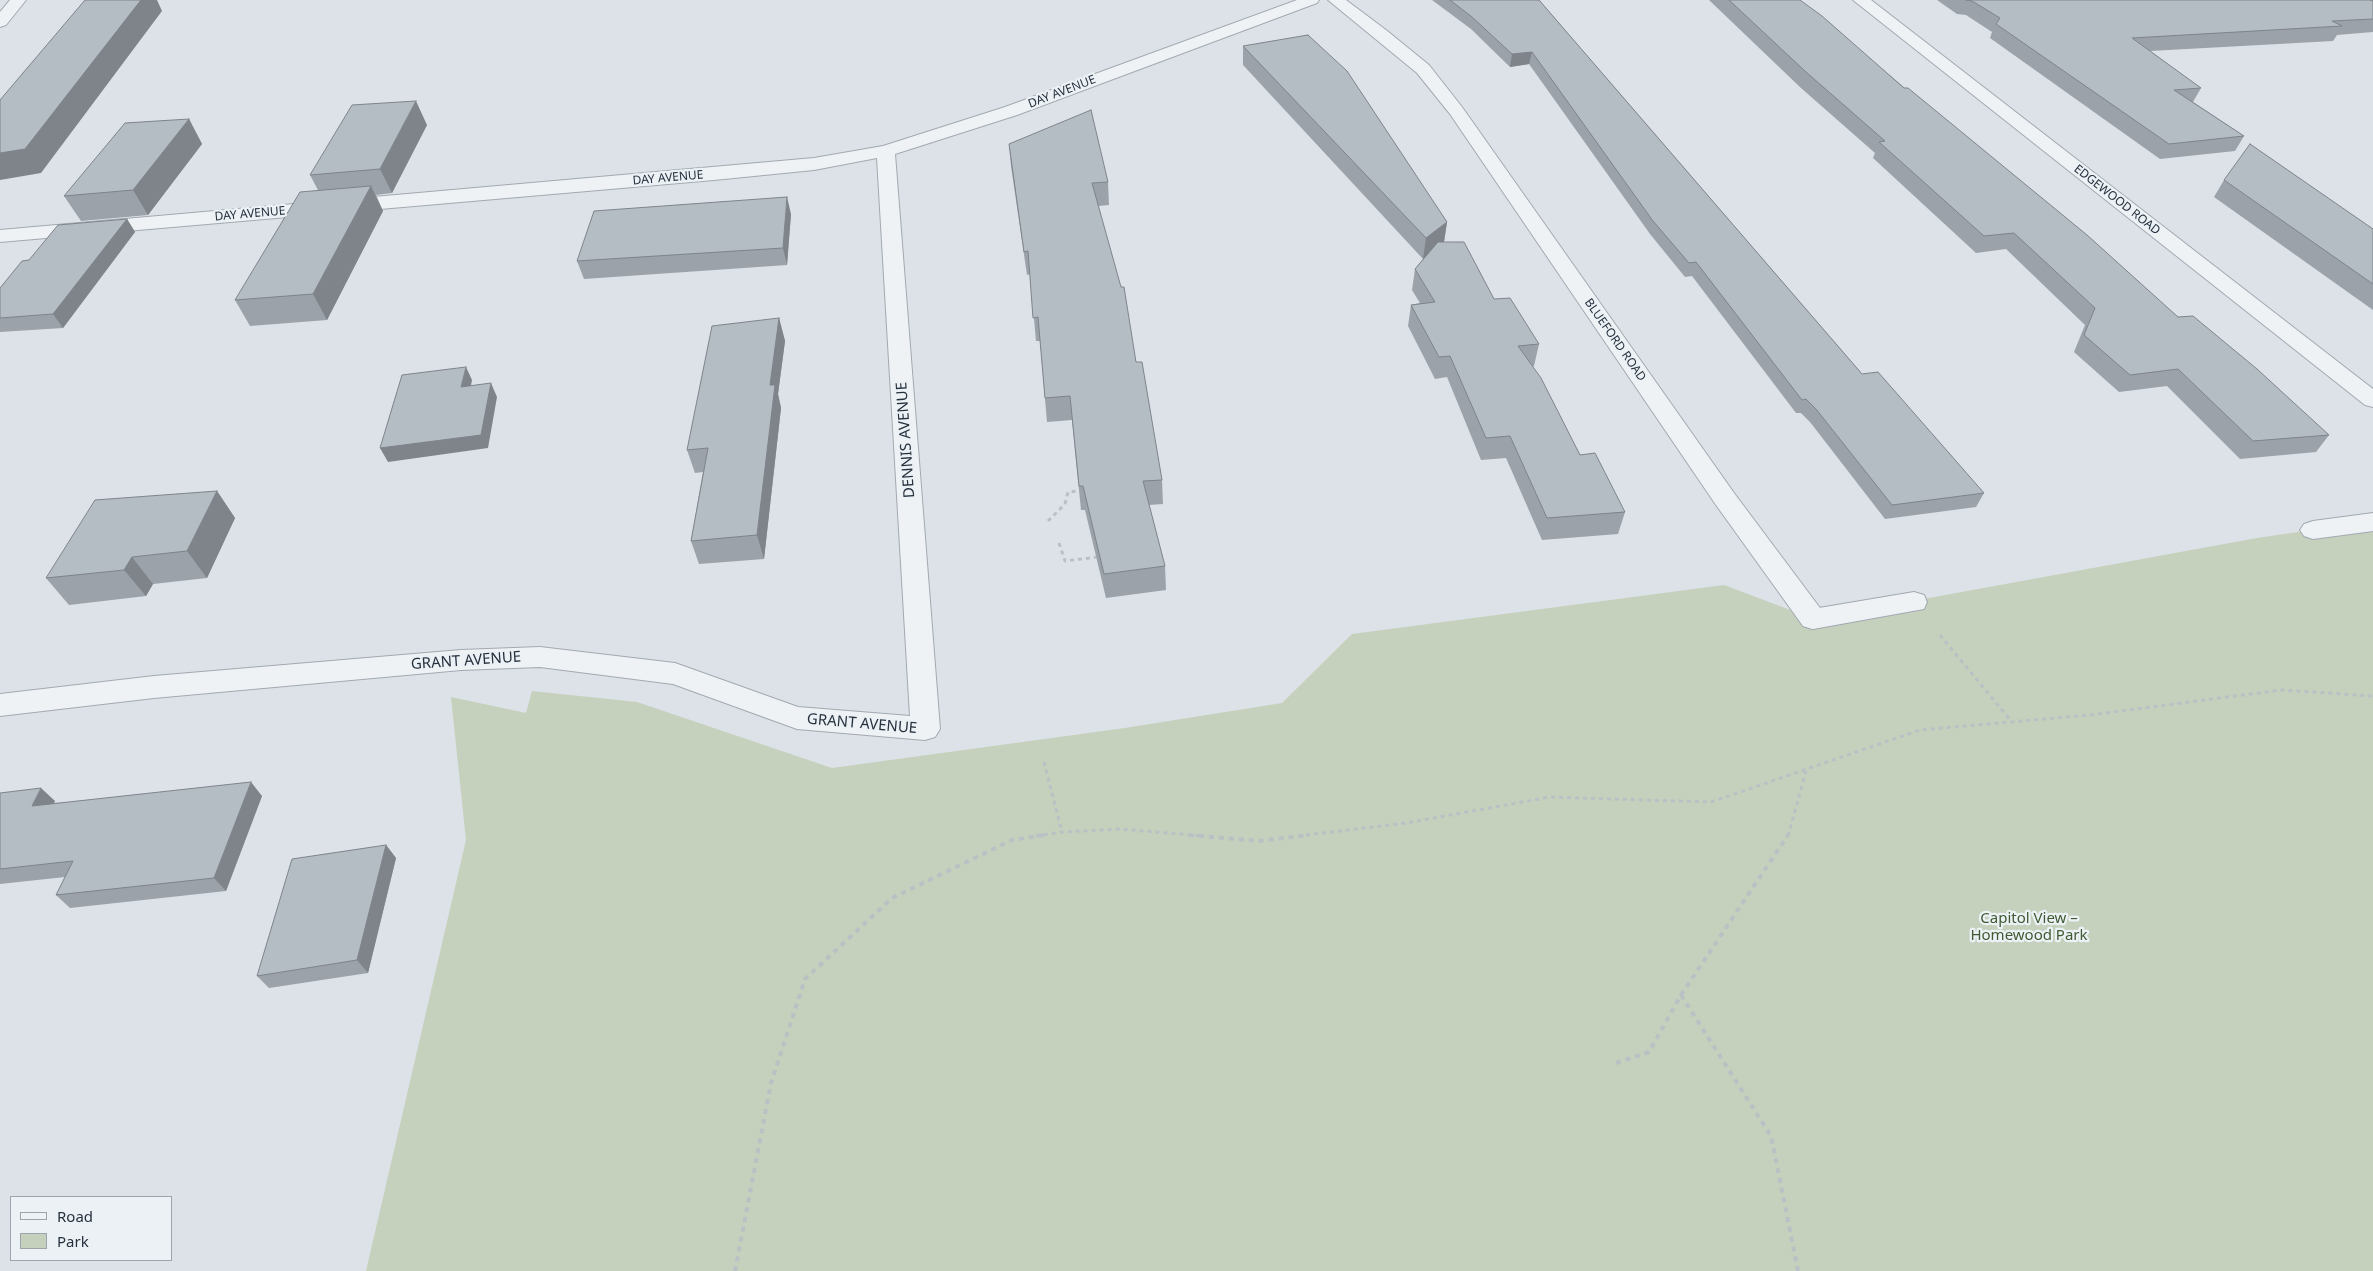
<!DOCTYPE html>
<html>
<head>
<meta charset="utf-8">
<style>
	body { margin:0 }
	#map { position:relative; width:2373px; height:1271px; overflow:hidden; background:#dce2e7; font-family:"Noto Sans",sans-serif }
	canvas { display:block }
	.legend { position:absolute; left:10px; top:1196px; width:162px; height:65px; box-sizing:border-box; background:#ecf1f5; border:1px solid #9da4ac; margin:0; padding:6px 9px; list-style:none; font-size:15px; color:#26313e }
	.legend li { display:flex; align-items:center; gap:10px; height:25px }
	.legend b { width:25px; border:1px solid #9da4ac }
</style>
</head>
<body>
<div id="map">
<canvas width="2373" height="1271"></canvas>
<ul class="legend">
<li><b style="height:6px;background:#eff2f5"></b>Road</li>
<li><b style="height:14px;background:#c5d1bd"></b>Park</li>
</ul>
</div>
<script>
const ctx = document.querySelector('canvas').getContext('2d');
ctx.lineJoin = 'round';
function paint(path, color) { ctx.fillStyle = color; ctx.fill(path, 'evenodd'); }
const shape = rows => new Path2D(rows.map(r => 'M' + r).join(''));
function stroke(path, color, width, dash) { ctx.strokeStyle = color; ctx.lineWidth = width; ctx.lineCap = dash ? 'butt' : 'round'; ctx.setLineDash(dash || []); ctx.stroke(path); }
function drawText(font, color, halo, rows, align = 'center') {
  ctx.font = font + ' "Noto Sans",sans-serif'; ctx.lineWidth = 4.5; ctx.setLineDash([]); ctx.textBaseline = 'middle'; ctx.strokeStyle = halo; ctx.fillStyle = color; for (const [text, x, y, turn = 0] of rows) {
    ctx.save(); ctx.translate(x, y); ctx.rotate((+turn || 0) * Math.PI / 180); ctx.textAlign = isNaN(turn) ? turn : align; if (halo) ctx.strokeText(text, 0, 0); ctx.fillText(text, 0, 0); ctx.restore();
  }
}
paint(shape([
	[2373,521,2373,1271,366,1271,466,840,451,697,526,713,532,691,637,702,832,768,1125,728,1282,703,1352,634,1724,585,1814,619,2257,538]
]), '#c5d1bd');
const lane = shape([
	[2373,513,2373,531,2313,539,2304,536,2300,530,2304,524,2313,521,2373,513],
	[1914,592,1924,595,1927,602,1924,609,1813,629,1803,626,1799,619,1803,612,1813,609,1914,592]
]);
const street = shape([
	[10,0,26,0,6,25,0,27,0,12,10,0],
	[1297,0,1319,0,1317,3,1017,115,895,154,940,729,935,737,925,740,797,729,673,684,540,667,461,670,154,698,0,716,0,694,154,676,461,650,540,647,675,663,798,707,910,716,877,158,814,170,714,180,0,242,0,230,814,158,883,146,1005,107,1297,0],
	[1328,0,1346,0,1386,30,1429,65,1462,107,1734,493,1823,612,1827,619,1823,626,1813,629,1803,626,1716,505,1450,114,1417,73,1328,0],
	[1853,0,1871,0,2373,389,2373,407,2365,405,1853,0]
]);
stroke(lane, '#a2a9b1', 2);
stroke(street, '#a2a9b1', 2);
stroke(shape([
	[1048,521,1065,504,1068,492,1079,491],
	[1059,543,1065,561,1097,557],
	[1940,635,2011,721],
	[1044,762,1062,832],
	[1036,836,1062,832,1120,829,1203,836],
	[1298,836,1406,823,1550,797,1711,802,1920,730,2090,715,2281,690,2373,696],
	[1788,836,1806,771]
]), '#bbc0c5', 3, [4, 4]);
stroke(shape([
	[1189,835,1259,841,1309,835],
	[1681,995,1771,1136,1798,1271],
	[1616,1063,1649,1052,1681,995,1788,835],
	[735,1271,771,1083,805,979,892,898,1012,840,1044,835]
]), '#bbc0c5', 4, [5, 5]);
paint(lane, '#eff2f5');
paint(street, '#eff2f5');
paint(shape([
	[1432,0,1539,0,1862,374,1984,493,1976,507,1885,519,1810,422,1801,413,1796,413,1692,276,1685,277,1650,234,1529,64,1510,67,1471,29],
	[1709,0,1800,0,2178,317,2329,435,2316,452,2240,459,2167,386,2119,392,2074,352,2085,325,2006,249,1976,253,1873,158,1875,153,1801,88],
	[1937,0,2373,0,2373,32,2337,35,2333,41,2150,51,2201,88,2193,102,2244,136,2235,151,2160,159,1990,38,1992,32,1966,15,1957,14],
	[1243,46,1447,222,1444,242,1494,299,1539,344,1534,366,1533,366,1580,455,1625,512,1618,534,1542,540,1506,458,1481,460,1447,377,1435,379,1408,326,1411,305,1420,303,1412,290,1415,269,1423,259,1243,65],
	[189,119,202,144,148,215,81,221,64,196],
	[427,125,392,193,376,195,383,211,327,320,250,326,235,300,318,190,310,175],
	[1009,144,1108,182,1109,205,1098,206,1136,362,1162,480,1163,504,1149,505,1165,566,1166,590,1106,598,1085,510,1081,510,1072,420,1047,422,1040,341,1036,341,1030,274,1027,275,1011,166],
	[2224,180,2373,229,2373,310,2214,197],
	[791,214,787,265,584,279,577,261],
	[127,219,135,232,63,328,0,332,0,288,29,260],
	[779,318,785,341,778,394,781,408,764,559,699,564,691,541,703,472,695,473,687,450],
	[217,491,235,518,207,578,153,584,146,596,69,605,46,578],
	[0,793,55,801,54,803,262,796,226,891,70,908,56,895,65,877,0,884],
	[386,845,396,858,368,973,269,988,257,976]
]), '#9ba2a9');
paint(shape([
	[141,0,157,0,162,11,41,173,0,180,0,153],
	[1532,52,1529,64,1510,67,1512,54],
	[416,101,427,125,392,193,380,169],
	[189,119,202,144,148,215,133,190],
	[371,186,383,211,327,320,313,294],
	[787,197,791,214,787,265,783,248],
	[127,219,135,232,63,328,53,314],
	[1447,222,1444,242,1423,259,1426,238],
	[779,318,785,341,778,394,781,408,764,559,757,535,770,385],
	[466,367,472,380,468,401,461,387],
	[491,383,497,397,488,448,388,462,380,448],
	[217,491,235,518,207,578,187,551],
	[132,557,153,584,146,596,124,570],
	[251,782,262,796,226,891,214,878],
	[41,788,55,801,46,819,32,806],
	[386,845,396,858,368,973,357,960]
]), '#7e8489');
const building = shape([
	[85,0,141,0,25,149,0,153,0,100,85,0],
	[1450,0,1539,0,1862,374,1878,372,1984,493,1892,505,1816,409,1806,399,1802,400,1696,262,1689,263,1653,221,1532,52,1512,54,1472,17,1450,0],
	[1729,0,1800,0,1822,16,1904,88,1908,88,2087,235,2178,317,2193,316,2257,369,2329,435,2253,441,2178,369,2130,375,2084,335,2095,308,2014,233,1984,236,1879,142,1885,141,1806,72,1729,0],
	[1966,0,2370,0,2373,1,2373,19,2332,21,2342,26,2132,38,2201,88,2174,90,2244,136,2169,144,1996,24,2000,18,1972,1,1966,0],
	[1308,35,1347,71,1447,222,1426,238,1243,46,1308,35],
	[416,101,380,169,310,175,352,105,416,101],
	[1091,110,1108,182,1092,183,1121,287,1124,287,1136,362,1142,362,1162,480,1143,481,1165,566,1104,574,1083,486,1079,486,1070,396,1045,398,1038,317,1033,318,1028,251,1024,252,1009,144,1091,110],
	[189,119,133,190,64,196,125,123,189,119],
	[2250,144,2373,229,2373,284,2224,180,2250,144],
	[371,186,313,294,235,300,300,192,371,186],
	[787,197,783,248,577,261,594,211,787,197],
	[127,219,53,314,0,318,0,288,22,261,29,260,58,225,127,219],
	[1438,242,1464,242,1494,299,1510,298,1539,344,1518,346,1541,378,1580,455,1595,453,1625,512,1547,518,1510,436,1486,438,1450,356,1439,357,1411,305,1435,302,1415,269,1438,242],
	[779,318,770,385,775,385,757,535,691,541,708,448,687,450,712,326,779,318],
	[466,367,461,387,491,383,481,435,380,448,402,375,466,367],
	[217,491,187,551,132,557,124,570,46,578,95,500,217,491],
	[251,782,214,878,56,895,73,861,0,869,0,793,41,788,32,806,251,782],
	[386,845,357,960,257,976,292,859,386,845]
]);
paint(building, '#b4bcc4');
stroke(building, '#7e8489', 1);
drawText('12px', '#26313e', '#ecf1f5', [
	["DAY AVENUE",1062,92,-21],
	["DAY AVENUE",668,178,-5],
	["EDGEWOOD ROAD",2117,200,38],
	["DAY AVENUE",250,214,-5],
	["BLUEFORD ROAD",1615,340,55]
]);
drawText('15px', '#26313e', '#ecf1f5', [
	["DENNIS AVENUE",906,440,-94],
	["GRANT AVENUE",466,661,-4],
	["GRANT AVENUE",862,724,5]
]);
drawText('15px', '#3f5a32', '#ecf1f5', [
	["Capitol View –",2029,919],
	["Homewood Park",2029,936]
]);
</script>
</body>
</html>
